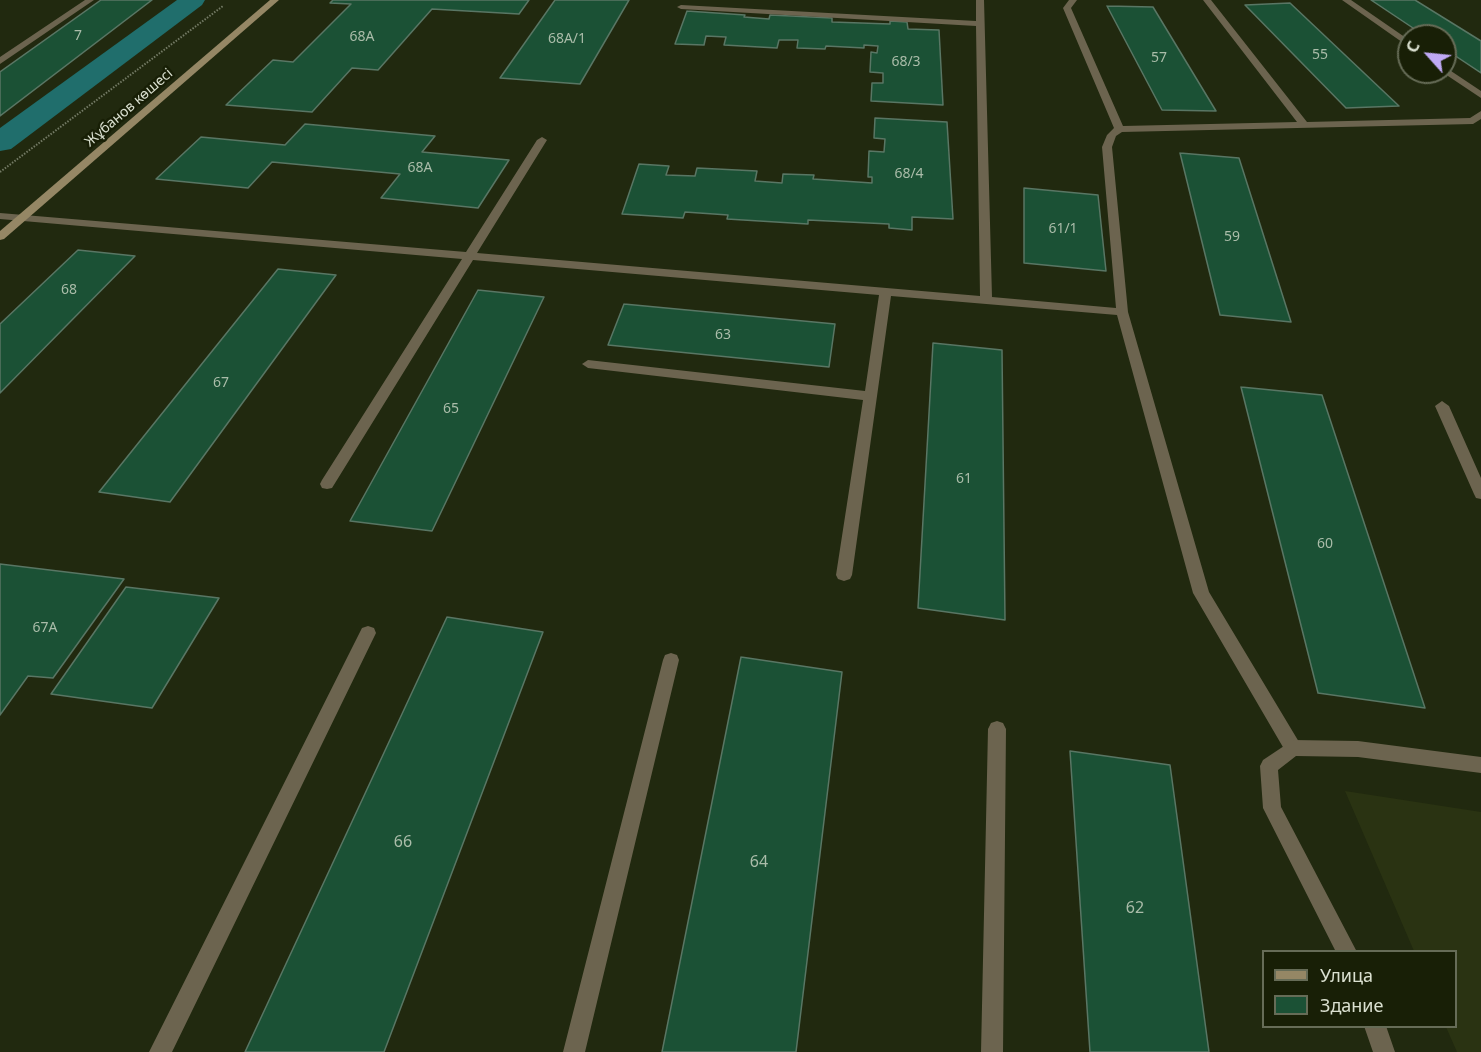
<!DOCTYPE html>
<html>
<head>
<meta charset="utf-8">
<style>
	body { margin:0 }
	#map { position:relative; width:1481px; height:1052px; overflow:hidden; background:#21290f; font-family:"Noto Sans",sans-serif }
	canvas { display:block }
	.legend { position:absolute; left:1262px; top:950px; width:195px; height:78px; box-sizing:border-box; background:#181f06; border:2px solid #666c57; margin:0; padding:8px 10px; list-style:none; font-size:18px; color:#dae0d0 }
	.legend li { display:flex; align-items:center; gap:12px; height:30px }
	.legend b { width:30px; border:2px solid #666c57 }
	.north { position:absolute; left:1397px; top:24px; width:60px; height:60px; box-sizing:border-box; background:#181f06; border:2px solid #666c57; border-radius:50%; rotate:297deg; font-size:16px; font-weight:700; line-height:24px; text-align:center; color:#dae0d0 }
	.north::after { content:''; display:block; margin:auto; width:21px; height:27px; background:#bfa9f4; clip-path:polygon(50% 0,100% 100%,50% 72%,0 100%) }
</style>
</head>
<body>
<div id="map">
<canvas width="1481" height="1052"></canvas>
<ul class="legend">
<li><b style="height:8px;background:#958765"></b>Улица</li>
<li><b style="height:16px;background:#1b5135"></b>Здание</li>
</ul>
<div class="north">С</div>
</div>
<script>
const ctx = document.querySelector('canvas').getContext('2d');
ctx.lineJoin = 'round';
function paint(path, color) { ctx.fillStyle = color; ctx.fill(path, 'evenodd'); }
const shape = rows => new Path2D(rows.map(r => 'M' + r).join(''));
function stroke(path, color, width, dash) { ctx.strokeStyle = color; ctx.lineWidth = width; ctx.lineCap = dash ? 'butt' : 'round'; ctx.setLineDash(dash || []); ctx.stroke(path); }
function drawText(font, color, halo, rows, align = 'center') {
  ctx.font = font + ' "Noto Sans",sans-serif'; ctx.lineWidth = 5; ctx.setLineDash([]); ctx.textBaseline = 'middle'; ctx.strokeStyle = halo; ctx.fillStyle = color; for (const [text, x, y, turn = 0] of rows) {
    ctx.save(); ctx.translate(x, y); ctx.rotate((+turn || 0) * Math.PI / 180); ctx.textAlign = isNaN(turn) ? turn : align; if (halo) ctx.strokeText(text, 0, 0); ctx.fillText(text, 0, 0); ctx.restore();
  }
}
paint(shape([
	[1345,791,1481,812,1481,1052,1457,1052,1446,1027,1456,1026,1456,952,1414,951]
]), '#2a3312');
paint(shape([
	[177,0,205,0,202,5,11,149,0,151,0,128,177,0]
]), '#206e6c');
const building = shape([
	[101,0,152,0,0,116,0,72,101,0],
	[333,0,529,0,519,14,432,9,378,70,352,68,312,112,226,105,273,60,293,62,351,4,330,3,333,0],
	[555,0,629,0,580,84,500,78,555,0],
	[1371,0,1415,0,1481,41,1481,73,1445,49,1445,36,1425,36,1371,0],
	[1290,3,1399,106,1346,108,1245,5,1290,3],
	[1107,6,1153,7,1216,111,1162,110,1107,6],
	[687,11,745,15,744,17,769,19,770,15,832,18,832,22,890,24,890,21,907,22,908,29,939,30,943,105,871,101,872,83,883,83,883,73,870,72,871,52,877,53,878,46,864,45,864,48,826,46,825,49,797,48,798,40,779,40,777,48,724,45,726,37,706,36,704,45,675,44,687,11],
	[875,118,947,122,953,219,912,217,912,230,889,228,889,224,808,220,808,224,727,219,728,215,685,212,683,218,622,214,639,164,669,166,666,175,695,176,697,168,757,171,755,181,782,183,783,174,814,175,813,179,872,183,872,177,868,177,869,151,884,152,885,139,874,138,875,118],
	[305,124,435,136,422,152,509,160,478,208,381,198,400,174,272,162,248,188,156,179,201,137,285,145,305,124],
	[1180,153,1239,158,1291,322,1220,315,1180,153],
	[1024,188,1098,195,1106,271,1024,263,1024,188],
	[78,250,135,256,0,393,0,324,78,250],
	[278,269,336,275,170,502,99,492,278,269],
	[478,290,544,297,432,531,350,521,478,290],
	[624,304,835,324,829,367,608,345,624,304],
	[933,343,1002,350,1005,620,918,608,933,343],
	[1241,387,1322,395,1425,708,1318,693,1241,387],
	[0,564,124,579,53,678,28,676,0,715,0,564],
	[126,587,219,598,152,708,51,694,126,587],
	[447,617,543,632,384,1052,245,1052,447,617],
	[741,657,842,672,796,1052,662,1052,741,657],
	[1070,751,1170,765,1209,1052,1090,1052,1070,751]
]);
paint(building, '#1b5135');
stroke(building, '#597664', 1.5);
stroke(shape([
	[0,172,223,6]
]), '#737a64', 2, [1.5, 1.5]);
paint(shape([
	[85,0,94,0,0,64,0,57,85,0],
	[976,0,984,0,992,297,1116,308,1102,147,1107,135,1114,128,1063,8,1069,0,1077,0,1071,8,1123,126,1297,122,1203,0,1211,0,1307,122,1470,118,1481,111,1481,119,1473,124,1122,132,1116,136,1112,147,1128,312,1209,592,1299,742,1302,748,1299,754,1293,756,1287,754,1193,593,1117,315,891,296,852,575,850,579,844,581,838,579,836,575,863,400,588,368,582,364,588,360,865,391,879,295,473,260,332,488,327,489,322,488,320,484,322,480,462,259,0,219,0,213,466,252,537,140,542,137,547,140,477,253,980,296,976,26,681,9,677,7,681,5,976,21,976,0],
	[1342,0,1351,0,1409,40,1409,47,1342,0],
	[1445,67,1481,91,1481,98,1442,72,1445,72,1445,67],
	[1442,401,1449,406,1481,478,1481,499,1476,498,1474,494,1435,406,1442,401],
	[368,626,374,628,376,633,172,1052,149,1052,362,628,368,626],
	[671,653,677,655,679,660,585,1052,563,1052,663,660,665,655,671,653],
	[997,721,1003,723,1006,729,1003,1052,981,1052,988,729,991,723,997,721]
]), '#6c644f');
paint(shape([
	[1293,740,1358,741,1481,757,1481,773,1358,757,1296,756,1278,770,1281,807,1357,952,1336,952,1263,808,1260,766,1263,760,1293,740],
	[1364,1026,1386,1026,1395,1052,1373,1052,1364,1026]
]), '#6c644f');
paint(shape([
	[270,0,279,0,4,239,0,240,0,231,270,0]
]), '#958765');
drawText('14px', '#aabca9', null, [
	["7",78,36],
	["68А",362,37],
	["68А/1",567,39],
	["55",1320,55],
	["57",1159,58],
	["68/3",906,62],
	["68А",420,168],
	["68/4",909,174],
	["61/1",1063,229],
	["59",1232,237],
	["68",69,290],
	["63",723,335],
	["67",221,383],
	["65",451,409],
	["61",964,479],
	["60",1325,544],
	["67А",45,628]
]);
drawText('14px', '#dae0d0', '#181f06', [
	["Жұбанов көшесі",129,108,-41]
]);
drawText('16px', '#aabca9', null, [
	["66",403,842],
	["64",759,862],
	["62",1135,908]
]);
</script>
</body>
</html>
